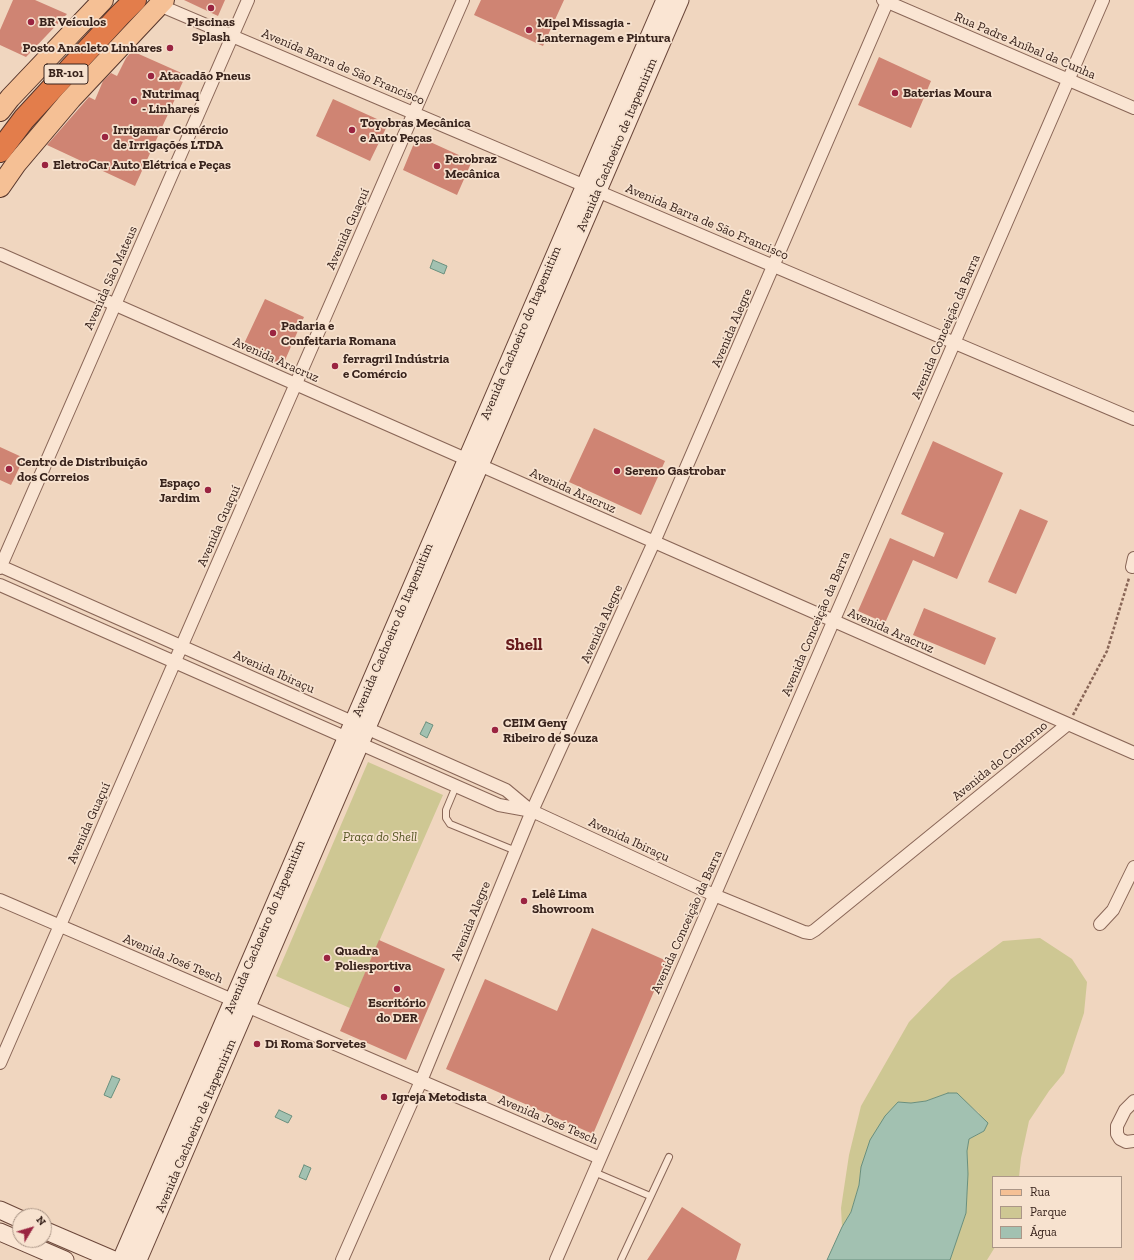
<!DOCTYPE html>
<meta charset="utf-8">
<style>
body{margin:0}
#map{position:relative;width:1134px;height:1260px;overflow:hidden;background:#f0d6bf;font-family:"Zilla Slab",serif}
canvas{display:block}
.legend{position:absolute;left:992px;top:1176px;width:130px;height:72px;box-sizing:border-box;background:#f7e2cf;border:1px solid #ab9687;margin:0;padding:5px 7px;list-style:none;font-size:12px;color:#38231c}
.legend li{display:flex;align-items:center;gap:8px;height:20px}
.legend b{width:20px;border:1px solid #ab9687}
.north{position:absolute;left:12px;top:1208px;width:40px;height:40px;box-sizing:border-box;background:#f7e2cf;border:1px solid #ab9687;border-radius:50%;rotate:52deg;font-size:11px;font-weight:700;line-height:16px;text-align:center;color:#38231c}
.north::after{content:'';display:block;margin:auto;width:14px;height:18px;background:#9a2441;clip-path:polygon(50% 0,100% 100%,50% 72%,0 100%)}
</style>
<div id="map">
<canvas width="1134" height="1260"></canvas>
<ul class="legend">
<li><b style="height:5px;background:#f5c095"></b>Rua</li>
<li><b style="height:11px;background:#cec793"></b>Parque</li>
<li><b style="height:11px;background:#a2c1b1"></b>Água</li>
</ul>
<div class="north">N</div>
</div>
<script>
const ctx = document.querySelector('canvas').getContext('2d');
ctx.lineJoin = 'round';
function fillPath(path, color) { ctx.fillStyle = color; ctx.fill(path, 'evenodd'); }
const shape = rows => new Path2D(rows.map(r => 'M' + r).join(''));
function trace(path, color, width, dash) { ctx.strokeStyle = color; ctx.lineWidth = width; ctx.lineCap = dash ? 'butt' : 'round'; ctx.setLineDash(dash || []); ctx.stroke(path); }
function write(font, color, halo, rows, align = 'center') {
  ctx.font = font + ' "Zilla Slab",serif'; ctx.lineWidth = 3.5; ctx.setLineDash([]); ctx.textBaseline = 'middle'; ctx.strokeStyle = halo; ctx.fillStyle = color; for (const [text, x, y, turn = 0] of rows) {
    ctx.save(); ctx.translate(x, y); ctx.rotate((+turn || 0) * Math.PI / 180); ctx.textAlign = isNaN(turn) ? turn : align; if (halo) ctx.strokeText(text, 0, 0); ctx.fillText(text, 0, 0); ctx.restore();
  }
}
fillPath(shape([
 [368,762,443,795,350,1008,276,976],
 [1040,938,1072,959,1087,982,1084,1013,1064,1073,1049,1091,1029,1121,1021,1158,1019,1177,993,1177,993,1247,995,1247,987,1260,950,1260,966,1213,968,1174,967,1151,969,1139,984,1131,979,1113,969,1105,948,1093,926,1101,911,1103,898,1102,861,1167,859,1185,851,1212,842,1227,841,1208,849,1155,861,1106,909,1022,951,979,1003,941]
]), '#cec793');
const water = shape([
 [433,260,447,266,444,274,430,268,433,260],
 [426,722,433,725,427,738,420,734,426,722],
 [112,1076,120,1079,111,1098,104,1095,112,1076],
 [948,1093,957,1093,988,1123,984,1131,969,1139,967,1151,968,1174,966,1213,950,1260,827,1260,842,1227,851,1212,859,1185,861,1167,870,1140,885,1116,898,1102,911,1103,926,1101,948,1093],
 [279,1110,292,1116,288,1123,275,1117,279,1110],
 [304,1165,311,1168,306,1180,299,1177,304,1165]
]);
fillPath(water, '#a2c1b1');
trace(water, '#698f7d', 1);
fillPath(shape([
 [13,0,35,0,67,14,26,57,0,45,0,30],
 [184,0,225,0,218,16],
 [481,0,564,0,543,46,474,15],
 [132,51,186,75,135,186,47,145,89,97,95,100,103,81,111,73,117,76,126,58],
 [879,57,931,81,911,128,858,105],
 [333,99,388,124,370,161,316,136],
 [417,136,472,161,457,195,403,170],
 [265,299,304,317,282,367,242,348],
 [594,428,665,461,641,515,569,482],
 [933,441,1003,473,957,579,913,560,885,623,858,611,890,538,934,557,944,533,901,514],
 [0,447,24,458,11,485,0,480],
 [1020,509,1048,521,1016,594,988,582],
 [924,608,996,638,985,665,913,635],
 [592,928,667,961,593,1134,446,1069,485,979,557,1011],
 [379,940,445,969,406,1060,340,1031],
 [682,1207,741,1244,736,1260,647,1260]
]), '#cf8473');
const lane = shape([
 [456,786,446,810,446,818,450,824,516,851],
 [594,1172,650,1196],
 [621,1260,669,1157]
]);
const street = shape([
 [883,0,1134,108],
 [159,5,1134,419],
 [0,254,1134,753],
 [0,566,506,790,530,810],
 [1132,567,1134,558],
 [0,568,248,0],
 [0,585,499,805,532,811,714,895,804,932,810,933,815,930,1068,724],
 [0,900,600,1158],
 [1100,924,1113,910,1134,867],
 [0,1063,463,0],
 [1134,1101,1125,1110,1117,1126,1117,1134,1120,1139,1126,1142,1134,1141],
 [342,1260,421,1081,532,811,654,542,888,0],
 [556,1260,1103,0]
]);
const secondary = shape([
 [0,1210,20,1219],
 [44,1230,114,1260],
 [0,1232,65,1260],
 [121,1260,665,0],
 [138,1260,680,0]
]);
const primary = shape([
 [0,111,10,98,103,0],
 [0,187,16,164,71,99,164,0]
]);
const highway = shape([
 [0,151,24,119,119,16,135,0]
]);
trace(lane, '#896657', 8);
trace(street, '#896657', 14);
trace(secondary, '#6b473a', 19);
trace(primary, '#56352b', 22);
trace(highway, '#56352b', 24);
trace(shape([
 [1073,715,1107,651,1129,578]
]), '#896657', 2.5, [3, 2]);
trace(lane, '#fae5d3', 6);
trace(street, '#fae5d3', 12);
trace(secondary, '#fae5d3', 17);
trace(primary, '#f5c095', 20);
trace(highway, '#e37d4b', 22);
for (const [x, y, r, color] of [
 [211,8,4,"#9a2441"],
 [31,22,4,"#9a2441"],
 [529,30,4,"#9a2441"],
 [170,48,4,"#9a2441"],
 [151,76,4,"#9a2441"],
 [895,93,4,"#9a2441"],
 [134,101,4,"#9a2441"],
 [352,130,4,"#9a2441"],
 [105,137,4,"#9a2441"],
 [45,165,4,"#9a2441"],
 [437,166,4,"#9a2441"],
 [273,333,4,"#9a2441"],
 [335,366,4,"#9a2441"],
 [9,469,4,"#9a2441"],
 [617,471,4,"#9a2441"],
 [208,490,4,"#9a2441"],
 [495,730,4,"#9a2441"],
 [524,901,4,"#9a2441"],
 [327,958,4,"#9a2441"],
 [397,989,4,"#9a2441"],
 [257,1044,4,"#9a2441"],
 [384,1097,4,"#9a2441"]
]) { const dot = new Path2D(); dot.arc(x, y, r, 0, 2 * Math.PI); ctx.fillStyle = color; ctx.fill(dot); trace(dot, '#f7e2cf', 1.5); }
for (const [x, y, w] of [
 [66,74,44]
]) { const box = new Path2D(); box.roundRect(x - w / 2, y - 10, w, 20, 3); ctx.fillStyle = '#f7e2cf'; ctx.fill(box); trace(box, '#38231c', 1); }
write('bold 12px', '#38231c', null, [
 ["BR-101",66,74]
]);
write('bold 13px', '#38231c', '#f7e2cf', [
 ["BR Veículos",39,22],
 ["Piscinas",211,22,"center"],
 ["Splash",211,37,"center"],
 ["Mipel Missagia -",537,23],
 ["Lanternagem e Pintura",537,38],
 ["Posto Anacleto Linhares",162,48,"right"],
 ["Atacadão Pneus",159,76],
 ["Baterias Moura",903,93],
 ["Nutrimaq",142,94],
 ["- Linhares",142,109],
 ["Toyobras Mecânica",360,123],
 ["e Auto Peças",360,138],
 ["Irrigamar Comércio",113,130],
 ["de Irrigações LTDA",113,145],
 ["Perobraz",445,159],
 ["Mecânica",445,174],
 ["EletroCar Auto Elétrica e Peças",53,165],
 ["Padaria e",281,326],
 ["Confeitaria Romana",281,341],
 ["ferragril Indústria",343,359],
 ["e Comércio",343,374],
 ["Centro de Distribuição",17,462],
 ["dos Correios",17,477],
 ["Sereno Gastrobar",625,471],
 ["Espaço",200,483,"right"],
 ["Jardim",200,498,"right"],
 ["CEIM Geny",503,723],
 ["Ribeiro de Souza",503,738],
 ["Lelê Lima",532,894],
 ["Showroom",532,909],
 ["Quadra",335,951],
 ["Poliesportiva",335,966],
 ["Escritório",397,1003,"center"],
 ["do DER",397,1018,"center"],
 ["Di Roma Sorvetes",265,1044],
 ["Igreja Metodista",392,1097]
], 'left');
write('13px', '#38231c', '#f7e2cf', [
 ["Rua Padre Aníbal da Cunha",1025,46,23],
 ["Avenida Barra de São Francisco",343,67,23],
 ["Avenida Cachoeiro de Itapemirim",617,145,-67],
 ["Avenida Barra de São Francisco",707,222,23],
 ["Avenida Guaçuí",348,229,-66],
 ["Avenida São Mateus",111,278,-66],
 ["Avenida Conceição da Barra",946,327,-67],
 ["Avenida Alegre",732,328,-67],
 ["Avenida Cachoeiro do Itapemitim",521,333,-67],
 ["Avenida Aracruz",276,360,24],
 ["Avenida Aracruz",573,491,24],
 ["Avenida Guaçuí",219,526,-66],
 ["Avenida Alegre",602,624,-66],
 ["Avenida Conceição da Barra",816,624,-67],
 ["Avenida Cachoeiro do Itapemitim",393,630,-67],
 ["Avenida Aracruz",891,631,24],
 ["Avenida Ibiraçu",274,672,24],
 ["Avenida do Contorno",1000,761,-39],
 ["Avenida Guaçuí",89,823,-66],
 ["Avenida Ibiraçu",629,840,25],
 ["Avenida Alegre",471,921,-68],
 ["Avenida Conceição da Barra",687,922,-66],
 ["Avenida Cachoeiro do Itapemitim",265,927,-67],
 ["Avenida José Tesch",173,959,23],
 ["Avenida José Tesch",548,1120,23],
 ["Avenida Cachoeiro de Itapemirim",196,1126,-67]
]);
write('italic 13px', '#545522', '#f7e2cf', [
 ["Praça do Shell",380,837]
]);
write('bold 17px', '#66191b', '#f7e2cf', [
 ["Shell",524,645]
]);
</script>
